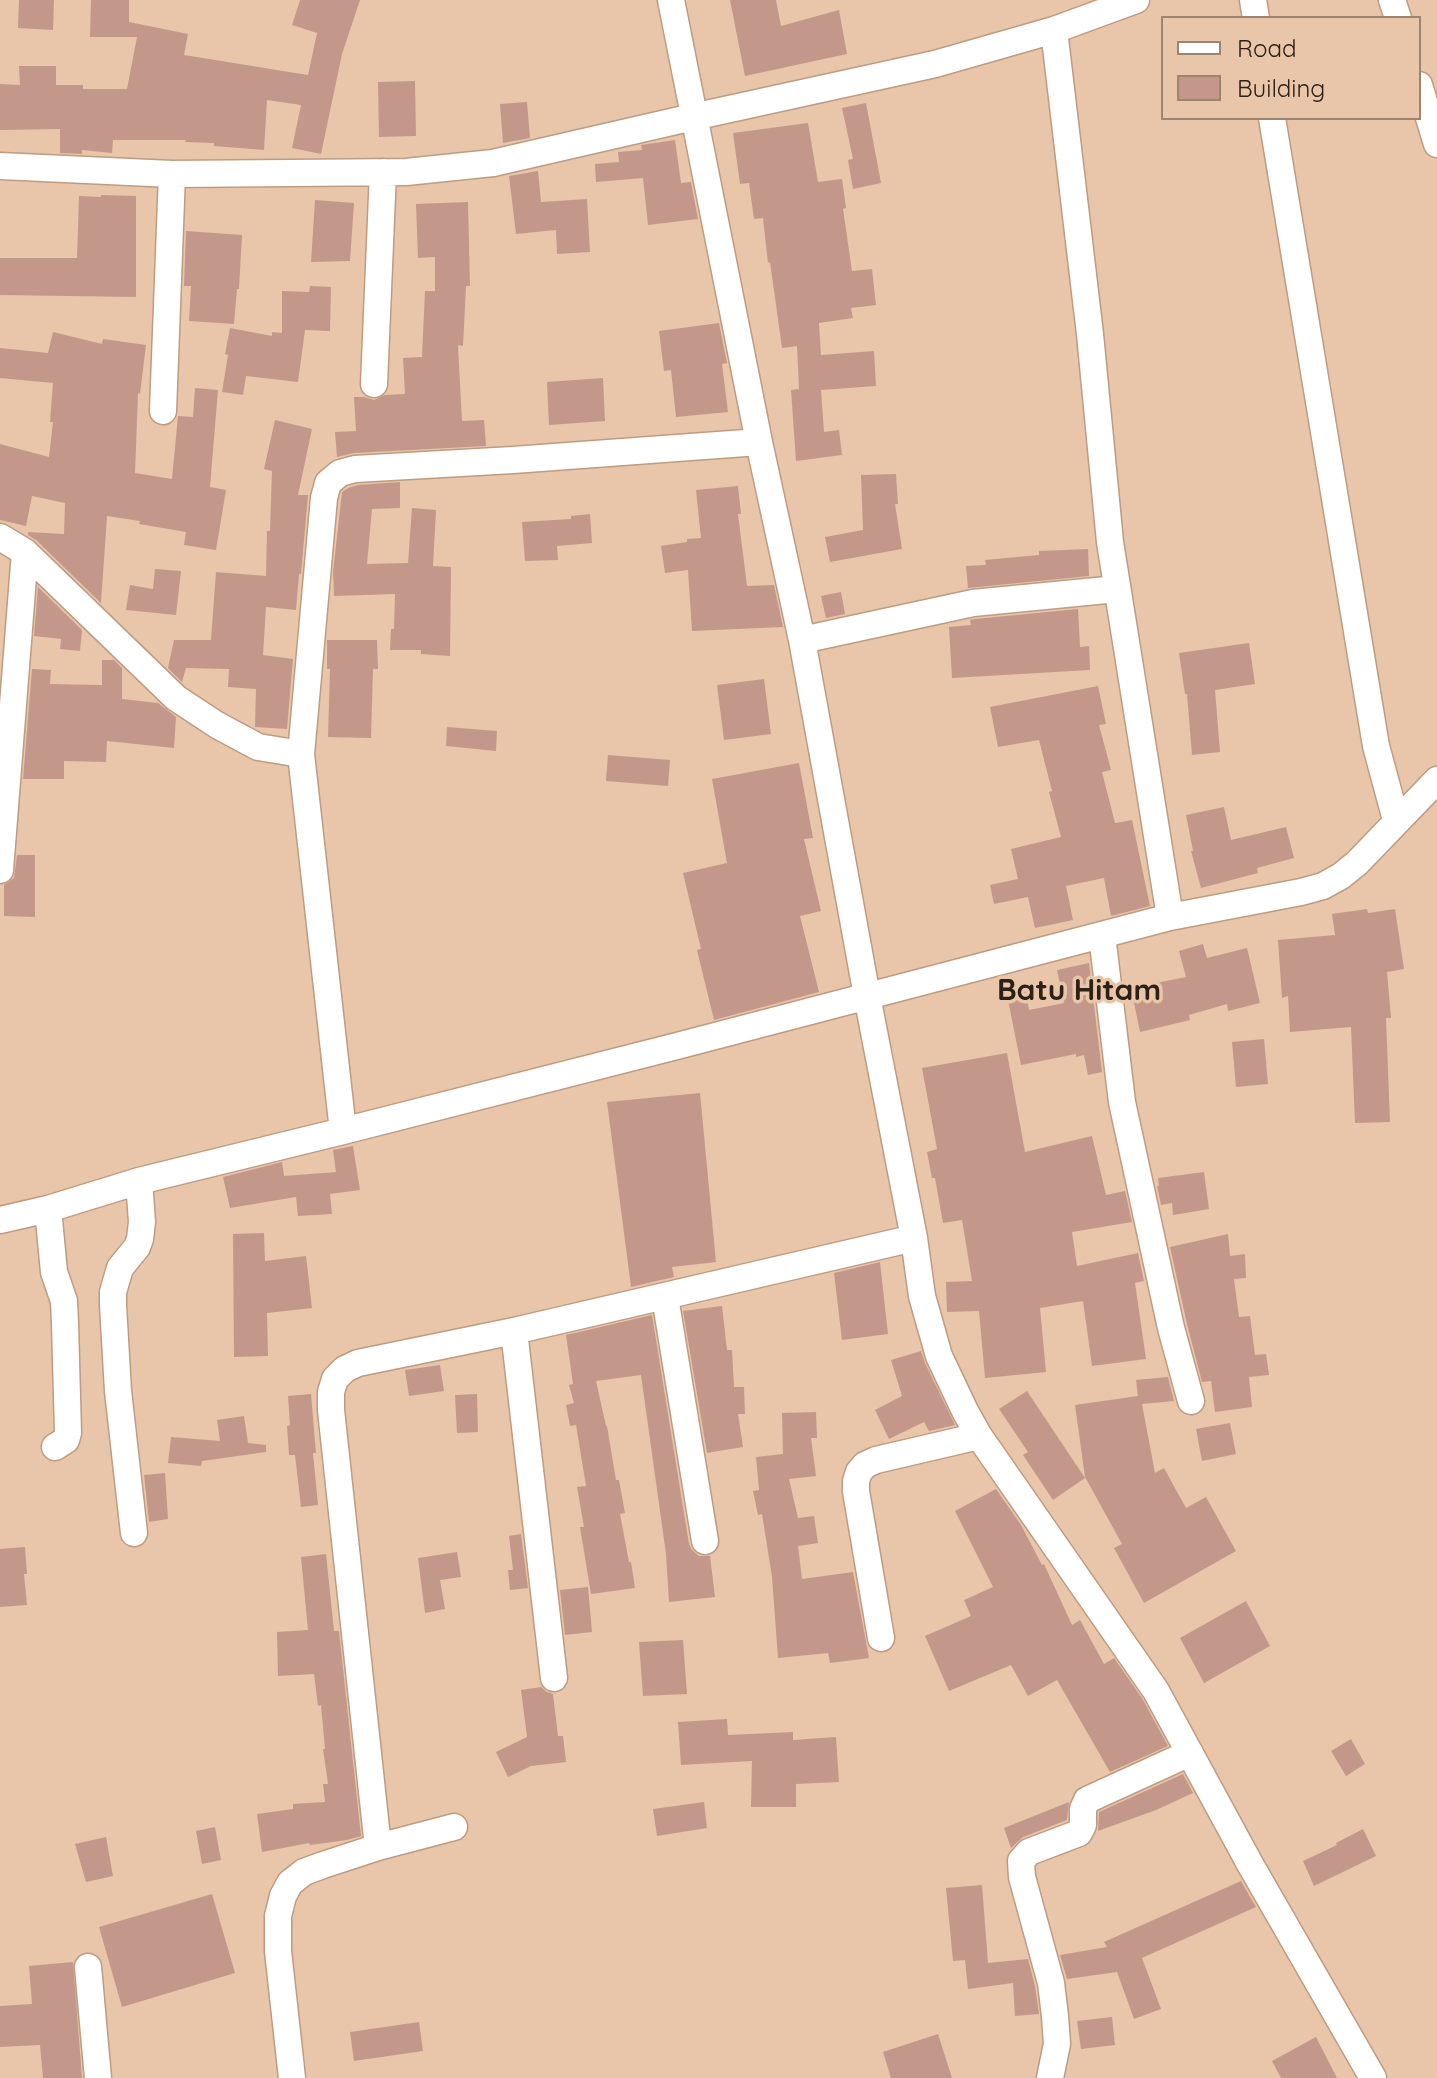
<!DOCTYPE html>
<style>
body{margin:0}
#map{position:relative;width:1437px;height:2078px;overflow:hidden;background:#e9c5a9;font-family:Quicksand,sans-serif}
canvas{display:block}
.legend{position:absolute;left:1161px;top:16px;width:260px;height:104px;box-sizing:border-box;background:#e9c5a9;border:2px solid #9e836e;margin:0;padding:10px 14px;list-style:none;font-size:24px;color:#2d2015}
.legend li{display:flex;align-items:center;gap:16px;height:40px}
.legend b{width:40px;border:2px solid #9e836e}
</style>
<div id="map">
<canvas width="1437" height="2078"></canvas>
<ul class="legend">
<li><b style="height:10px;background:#fff"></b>Road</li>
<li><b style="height:22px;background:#c3988a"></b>Building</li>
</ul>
</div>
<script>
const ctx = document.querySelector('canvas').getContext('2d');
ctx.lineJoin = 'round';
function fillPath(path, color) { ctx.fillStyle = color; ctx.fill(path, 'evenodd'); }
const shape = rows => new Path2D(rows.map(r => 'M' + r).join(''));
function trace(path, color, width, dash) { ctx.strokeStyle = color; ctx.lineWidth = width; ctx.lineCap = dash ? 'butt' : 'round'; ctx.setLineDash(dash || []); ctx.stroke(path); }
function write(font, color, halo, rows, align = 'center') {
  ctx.font = font + ' Quicksand,sans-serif'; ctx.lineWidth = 7; ctx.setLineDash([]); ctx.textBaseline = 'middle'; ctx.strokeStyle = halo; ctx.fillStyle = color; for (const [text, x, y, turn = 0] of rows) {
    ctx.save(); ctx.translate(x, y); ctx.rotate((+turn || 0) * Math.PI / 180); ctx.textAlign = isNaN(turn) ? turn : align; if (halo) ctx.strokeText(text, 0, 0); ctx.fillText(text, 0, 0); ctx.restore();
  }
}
fillPath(shape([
 [19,0,54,0,53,30,18,28],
 [91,0,129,0,129,22,188,34,184,55,308,75,317,33,292,25,300,0,360,0,342,54,321,154,292,148,301,105,267,100,264,150,214,146,214,143,185,142,186,140,113,140,112,153,82,150,82,154,60,153,60,129,0,130,0,84,20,85,19,66,56,66,56,85,83,85,83,89,127,89,137,37,90,37],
 [730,0,776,0,781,26,839,10,847,54,745,76],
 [415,81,416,136,379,137,378,82],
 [527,102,530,138,503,143,500,104],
 [866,103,881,183,853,189,848,160,853,159,842,108],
 [808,123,818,182,842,179,846,208,843,209,852,271,872,269,876,305,851,308,853,318,819,323,821,355,874,351,876,386,821,390,824,432,839,430,842,455,796,461,791,390,799,389,797,346,782,348,770,262,768,263,763,218,754,219,749,183,740,184,733,133],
 [675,140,681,183,691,182,698,219,648,225,643,178,596,182,595,164,619,162,618,152,642,150,641,145],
 [538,171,541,202,587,199,590,252,557,254,556,230,516,234,509,176],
 [101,195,136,196,136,297,0,295,0,258,77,258,79,196,101,197],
 [315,200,354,203,350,261,311,262],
 [468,202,470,286,466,286,463,346,458,345,462,421,484,420,486,446,354,453,337,457,335,432,356,431,354,397,364,397,374,400,385,395,405,394,403,358,422,357,425,291,435,291,435,257,418,258,416,204],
 [186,231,242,235,239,289,237,289,234,324,189,321,191,286,184,286],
 [310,286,331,287,330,331,305,330,298,382,246,376,243,395,222,392,228,355,225,354,230,328,272,336,272,332,282,333,282,291,309,292],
 [719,323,727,363,722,364,728,412,676,417,671,370,664,371,659,331],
 [53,332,102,344,103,339,146,345,140,394,138,393,135,473,172,479,178,416,193,417,195,388,218,390,210,487,226,490,216,550,184,545,186,532,139,524,140,521,107,516,101,603,36,540,28,535,28,532,64,534,65,503,32,496,26,526,0,520,0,444,49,457,53,422,50,422,53,383,0,378,0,348,48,353],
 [603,378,605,421,549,425,547,382],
 [275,420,312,429,298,495,308,495,301,574,299,574,296,610,266,607,263,655,293,659,287,729,255,727,256,689,228,687,229,669,186,668,182,682,168,668,174,640,211,640,216,572,266,576,267,531,270,531,272,471,264,469],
 [896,474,898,504,895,504,902,549,830,562,825,537,863,530,861,475],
 [400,482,400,508,372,509,367,564,408,563,412,508,436,510,433,566,451,567,450,656,421,654,421,650,390,650,391,629,394,629,395,594,334,596,333,572,342,492,348,488,358,485],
 [738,486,741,514,738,514,747,586,774,585,783,627,692,631,688,570,665,573,661,546,687,542,687,539,701,538,696,490],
 [590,514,592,543,557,546,558,560,525,561,522,522,571,519,571,516],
 [1088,549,1089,576,968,588,966,566,986,565,985,560,1039,555,1039,551],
 [155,569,181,571,176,615,126,610,130,585,153,589],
 [38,587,82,630,80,651,60,649,61,639,34,636],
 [841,592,845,614,826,618,821,596],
 [1078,609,1080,647,1089,646,1090,670,952,678,949,627,971,625,970,620,975,619],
 [327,640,377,640,378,669,373,669,371,738,328,737,330,669,327,669],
 [1249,643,1255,684,1215,690,1220,752,1192,755,1187,694,1185,694,1179,653],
 [102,660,114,660,122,668,122,699,158,703,176,717,174,748,107,741,106,762,64,761,64,779,23,779,32,669,51,670,50,684,102,685],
 [764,679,771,734,724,740,717,685],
 [1098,686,1106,724,1099,725,1111,770,1102,772,1115,823,1132,820,1150,906,1111,916,1104,878,1066,886,1073,920,1035,928,1028,897,994,904,990,885,1018,879,1011,849,1061,837,1049,792,1052,791,1039,740,998,747,990,707],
 [447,727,497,731,496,751,446,746],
 [608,755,670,760,668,786,606,781],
 [799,763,813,838,804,839,821,911,800,916,819,992,714,1020,697,950,701,949,683,873,727,863,712,779],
 [1224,807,1231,840,1286,827,1294,858,1257,868,1258,873,1201,888,1191,851,1193,851,1186,815],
 [17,855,35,855,35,917,4,916,4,885,14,878],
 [1367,909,1368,913,1395,909,1404,969,1387,972,1391,1018,1386,1018,1390,1122,1355,1123,1351,1027,1290,1032,1288,996,1282,998,1278,940,1335,935,1332,914],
 [1203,944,1207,958,1247,948,1260,1003,1228,1011,1227,1004,1189,1015,1190,1020,1140,1032,1131,988,1186,977,1179,951],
 [1089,963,1102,1072,1088,1075,1084,1055,1076,1057,1076,1054,1021,1065,1006,990,1025,987,1029,1010,1064,1003,1057,970],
 [1264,1039,1268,1084,1236,1087,1232,1042],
 [1007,1053,1025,1152,1092,1136,1106,1195,1125,1191,1132,1222,1072,1232,1077,1266,1138,1253,1144,1281,1135,1283,1146,1359,1092,1366,1083,1301,1040,1308,1046,1372,985,1378,979,1311,947,1312,946,1282,972,1281,962,1220,943,1223,935,1178,932,1178,927,1152,937,1149,922,1068],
 [700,1093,716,1262,672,1267,674,1277,631,1287,607,1102],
 [353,1146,360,1190,330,1194,332,1214,298,1216,296,1197,230,1208,223,1177,282,1162,284,1176,336,1172,333,1150],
 [1204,1172,1209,1209,1173,1215,1172,1203,1161,1205,1157,1186,1159,1186,1158,1178],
 [264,1233,265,1261,306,1256,312,1308,267,1313,268,1356,234,1357,233,1234],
 [1228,1234,1230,1256,1245,1254,1246,1278,1234,1279,1239,1317,1250,1316,1255,1355,1266,1354,1269,1375,1249,1377,1252,1407,1215,1412,1211,1381,1202,1382,1187,1324,1170,1247],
 [880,1262,888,1334,842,1340,834,1273],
 [722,1306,727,1350,732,1350,734,1387,744,1387,745,1414,738,1414,743,1447,707,1453,683,1311],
 [652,1315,689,1544,692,1550,699,1556,710,1556,715,1597,669,1602,666,1554,641,1375,596,1381,606,1426,607,1426,616,1480,619,1480,625,1513,620,1514,629,1562,631,1562,635,1588,591,1594,580,1527,584,1527,577,1487,586,1486,576,1425,570,1426,566,1405,574,1403,569,1385,573,1384,566,1335],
 [921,1351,925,1363,955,1425,929,1431,924,1422,889,1439,875,1410,902,1396,891,1360],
 [440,1365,444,1391,409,1396,405,1370],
 [1168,1377,1174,1401,1142,1404,1155,1473,1164,1468,1186,1508,1206,1497,1236,1551,1144,1603,1114,1548,1122,1544,1085,1477,1075,1405,1138,1396,1136,1380],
 [1027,1391,1085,1478,1053,1500,1023,1455,1028,1452,999,1409],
 [311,1394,316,1453,313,1453,318,1505,301,1507,295,1455,289,1455,287,1426,290,1425,288,1396],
 [477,1394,478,1432,457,1433,455,1395],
 [816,1412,817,1438,811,1438,816,1476,789,1479,798,1518,814,1516,818,1543,798,1546,802,1579,853,1572,869,1658,830,1663,828,1653,778,1658,772,1577,762,1514,758,1515,753,1491,759,1490,756,1457,783,1454,782,1413],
 [244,1416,248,1443,266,1445,266,1452,202,1461,201,1466,168,1463,171,1437,220,1441,217,1420],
 [1230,1423,1236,1454,1202,1461,1196,1429],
 [165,1473,168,1519,149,1522,144,1475],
 [996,1489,1021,1525,1042,1565,1044,1564,1072,1625,1080,1620,1104,1664,1114,1658,1142,1698,1168,1746,1110,1772,1057,1680,1028,1696,1011,1665,949,1691,925,1636,971,1616,964,1600,993,1587,955,1511],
 [521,1534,528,1588,510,1590,508,1570,513,1570,509,1536],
 [25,1547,27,1574,24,1574,27,1605,0,1607,0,1549],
 [457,1552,461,1577,440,1580,445,1609,425,1613,418,1558],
 [326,1554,334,1631,339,1631,361,1836,347,1840,310,1845,309,1843,262,1852,257,1814,293,1809,293,1804,325,1802,323,1784,328,1784,323,1749,325,1749,321,1705,318,1706,314,1674,278,1676,277,1632,308,1630,301,1557],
 [588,1587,592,1632,565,1635,560,1590],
 [1246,1601,1270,1646,1204,1683,1180,1638],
 [683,1640,687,1694,643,1696,639,1642],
 [541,1687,547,1692,553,1694,558,1736,563,1736,566,1762,531,1766,508,1777,496,1752,527,1737,521,1690],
 [727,1719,728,1735,793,1732,793,1740,836,1737,839,1782,796,1784,796,1807,751,1807,752,1761,681,1765,678,1722],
 [1351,1739,1365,1764,1346,1776,1331,1751],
 [1183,1774,1193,1793,1156,1810,1098,1831,1099,1812],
 [704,1802,707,1828,657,1836,653,1809],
 [1069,1802,1067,1820,1023,1837,1011,1848,1004,1828],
 [215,1827,221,1860,202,1864,196,1831],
 [1363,1829,1376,1856,1314,1886,1303,1861,1337,1845,1336,1843],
 [106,1837,113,1876,86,1882,75,1844],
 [1241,1881,1256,1907,1142,1958,1161,2009,1134,2019,1117,1972,1067,1979,1060,1955,1107,1947,1104,1942],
 [982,1885,988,1963,1028,1959,1035,1986,1039,2014,1015,2016,1013,1983,968,1989,965,1960,953,1961,946,1888],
 [212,1894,235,1973,122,2007,99,1927],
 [73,1962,82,2078,43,2078,40,2045,0,2047,0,2006,32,2004,29,1966],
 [1112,2017,1115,2045,1081,2049,1077,2021],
 [419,2022,423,2051,354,2061,350,2032],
 [938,2034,952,2078,891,2078,883,2052],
 [1316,2037,1337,2078,1281,2078,1272,2061]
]), '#c3988a');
const minor = shape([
 [671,0,759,442,802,640,867,996,914,1238,922,1296,939,1356,965,1411,979,1436,1156,1691,1250,1864,1373,2078],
 [1253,0,1256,18],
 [1392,0,1398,18],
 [1054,30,1090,334,1110,542,1170,917],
 [1419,85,1437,144],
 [1272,118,1376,746,1396,820],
 [0,166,172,174,406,172,493,163,693,117,935,64,1054,30,1136,0],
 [374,384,383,172],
 [163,411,172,174],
 [0,537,25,552,176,698,217,725,258,747,301,754,324,498,328,483,340,473,355,469,513,460,759,442],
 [802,640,973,603,1117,589],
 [301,754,343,1131],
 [0,870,25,552],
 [1102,935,1122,1102,1171,1328,1191,1401],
 [48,1209,54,1272,64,1301,65,1323,68,1433,66,1440,55,1447],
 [0,1220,48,1209,139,1181,343,1131,677,1046,1170,917,1301,892,1323,886,1341,876,1357,863,1437,780],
 [665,1297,705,1541],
 [514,1331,554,1678],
 [134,1533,118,1391,113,1305,113,1292,120,1268,137,1247,140,1239,142,1222,139,1181],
 [881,1638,856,1491,856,1481,859,1472,865,1465,876,1460,979,1436],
 [378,1847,331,1410,331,1392,335,1379,345,1369,358,1363,514,1331,914,1238],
 [88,1967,98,2078],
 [292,2078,278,1951,278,1916,283,1896,290,1883,304,1872,323,1865,378,1847,454,1827],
 [1050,2078,1057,2044,1055,2016,1051,1983,1022,1877,1021,1861,1029,1852,1079,1833,1083,1825,1083,1809,1087,1800,1190,1753]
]);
trace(minor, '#be9c81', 29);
trace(minor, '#fff', 26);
write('bold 30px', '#2d2015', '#e9c5a9', [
 ["Batu Hitam",1079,991]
]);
</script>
